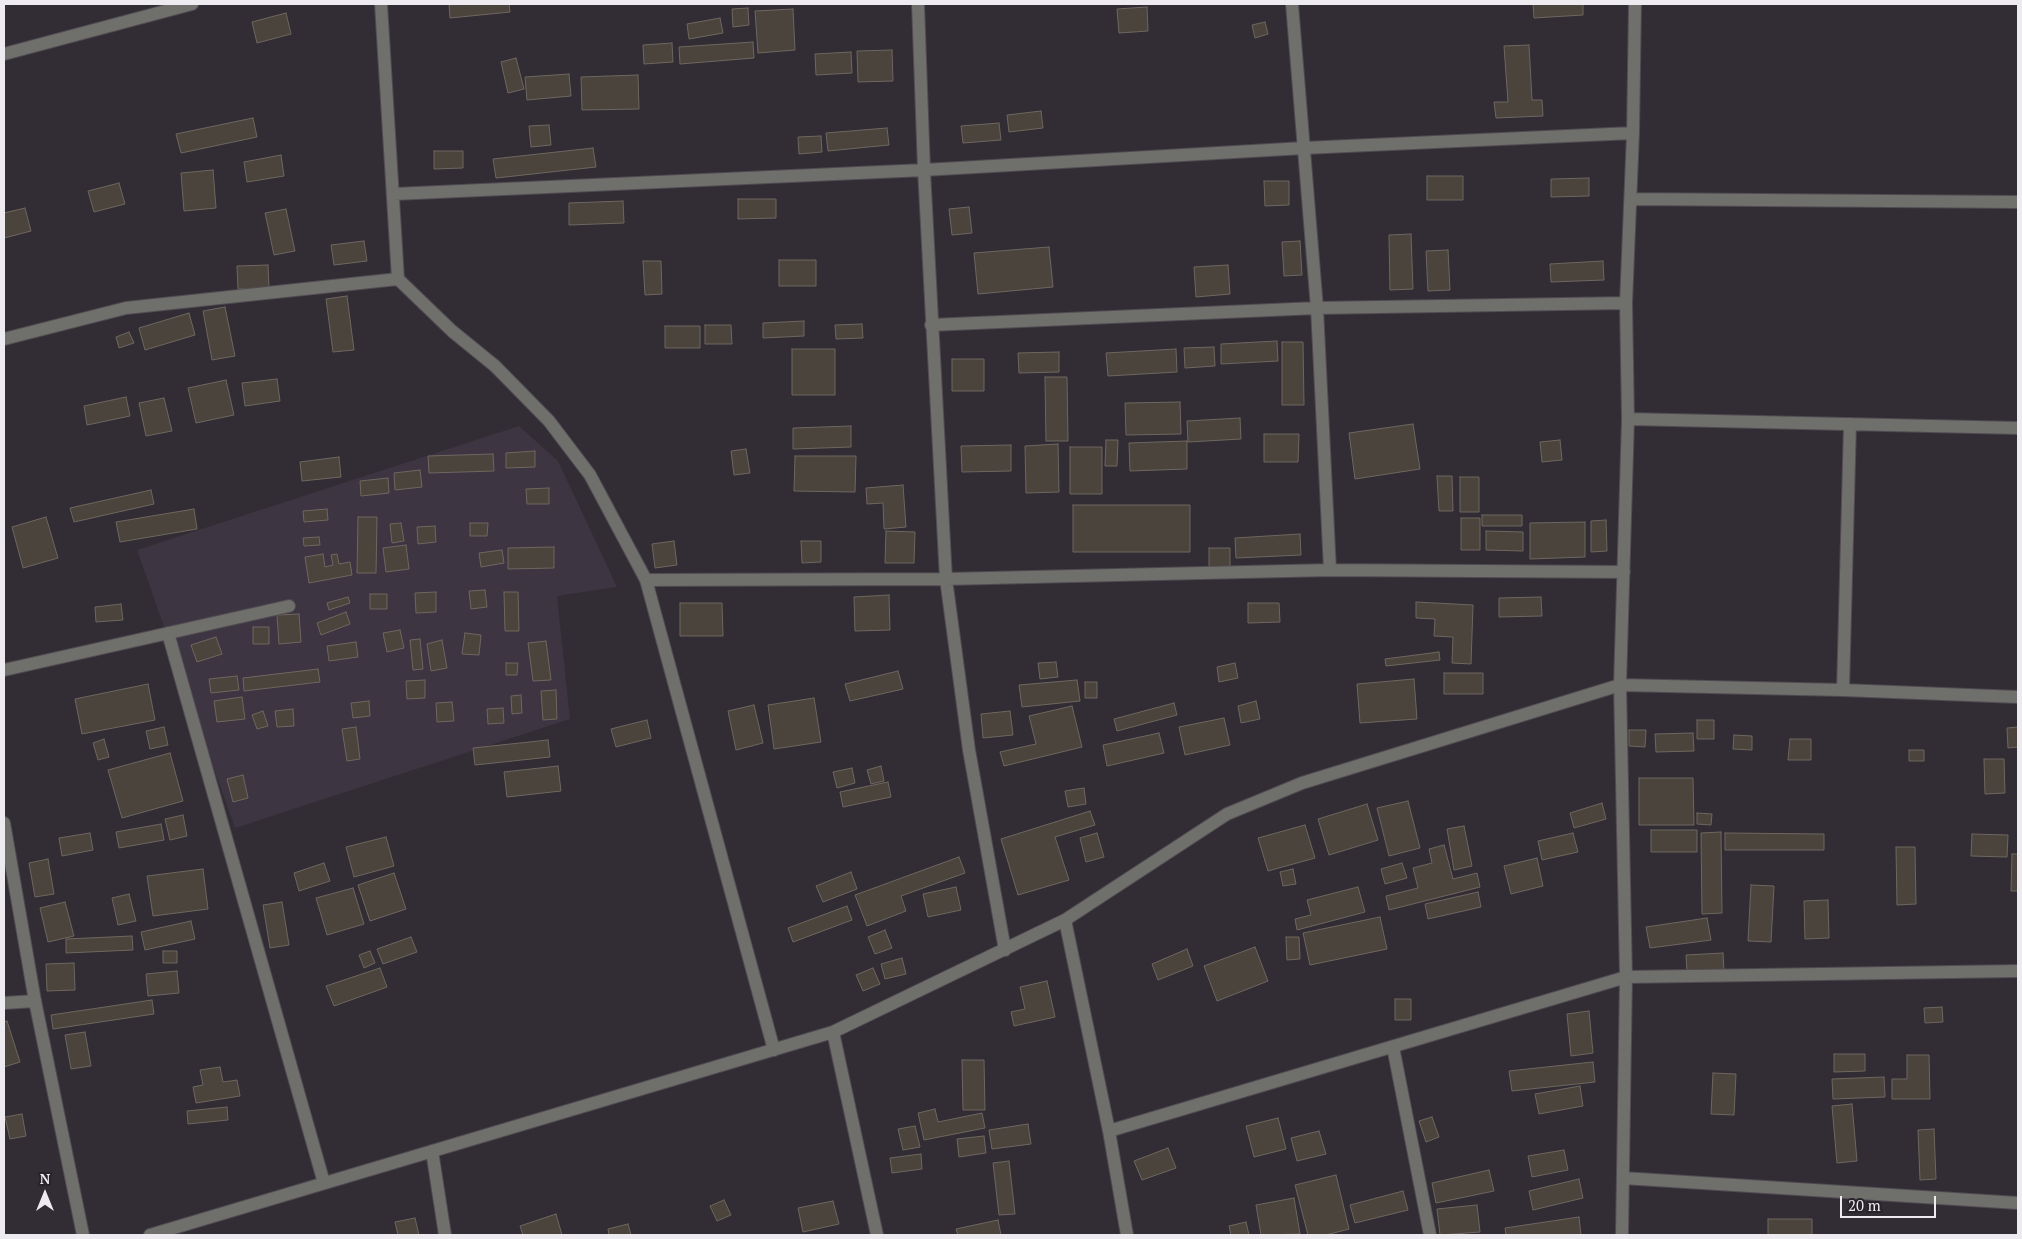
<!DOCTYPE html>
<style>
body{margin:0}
#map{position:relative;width:2022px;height:1239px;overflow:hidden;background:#322d34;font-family:"PT Serif",serif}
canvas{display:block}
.frame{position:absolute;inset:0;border:5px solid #eeebf0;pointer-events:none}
.north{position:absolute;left:20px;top:1169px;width:50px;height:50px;-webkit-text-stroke:4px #28232a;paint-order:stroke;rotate:0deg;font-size:14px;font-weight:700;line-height:20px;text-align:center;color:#eeebf0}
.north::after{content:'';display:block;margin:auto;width:18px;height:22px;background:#eeebf0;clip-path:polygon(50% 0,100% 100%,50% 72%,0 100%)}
.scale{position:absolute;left:1840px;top:1196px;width:96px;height:22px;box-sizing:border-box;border:2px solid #eeebf0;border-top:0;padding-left:6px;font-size:15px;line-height:18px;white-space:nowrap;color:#eeebf0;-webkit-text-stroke:4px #28232a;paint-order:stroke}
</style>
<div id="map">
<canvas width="2022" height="1239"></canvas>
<div class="frame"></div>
<div class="north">N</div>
<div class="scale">20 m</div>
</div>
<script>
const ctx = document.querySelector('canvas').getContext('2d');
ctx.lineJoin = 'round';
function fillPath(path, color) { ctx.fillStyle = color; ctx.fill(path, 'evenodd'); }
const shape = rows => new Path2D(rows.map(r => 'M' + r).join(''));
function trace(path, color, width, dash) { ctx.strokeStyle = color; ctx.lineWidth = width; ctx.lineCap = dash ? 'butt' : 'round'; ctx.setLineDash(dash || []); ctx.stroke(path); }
fillPath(shape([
 [519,426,558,461,617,587,557,596,570,719,235,828,137,550]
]), '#3d3541');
const building = shape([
 [449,4,509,4,510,12,450,18,449,4],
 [1533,4,1583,4,1583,15,1534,18,1533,4],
 [1147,7,1148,31,1119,33,1117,9,1147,7],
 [748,8,749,25,733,27,732,9,748,8],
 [793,9,795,50,758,53,755,11,793,9],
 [286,13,291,34,257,43,252,22,286,13],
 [720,18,723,33,689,39,687,24,720,18],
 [1265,22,1268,34,1255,38,1252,25,1265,22],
 [753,42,754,58,680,64,679,47,753,42],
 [672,43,673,62,644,64,643,45,672,43],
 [1529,45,1532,100,1542,100,1543,116,1496,118,1494,102,1508,102,1504,46,1529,45],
 [892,50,893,81,858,82,857,51,892,50],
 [851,52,852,73,816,75,815,54,851,52],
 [516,58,524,89,508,93,501,62,516,58],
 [569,74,571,96,527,100,525,77,569,74],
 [638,75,639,109,582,110,581,77,638,75],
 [1041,111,1043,128,1009,132,1007,115,1041,111],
 [253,118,257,137,181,153,176,134,253,118],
 [999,123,1001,140,963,143,961,126,999,123],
 [549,125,551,145,531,147,529,126,549,125],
 [887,128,889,145,828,151,826,133,887,128],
 [821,136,822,152,799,154,798,137,821,136],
 [593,148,596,167,496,178,493,159,593,148],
 [434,151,463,151,463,168,434,169,434,151],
 [281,155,284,176,247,182,244,162,281,155],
 [213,170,216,208,184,211,181,173,213,170],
 [1427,176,1463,176,1463,200,1427,200,1427,176],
 [1589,178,1589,196,1551,197,1551,179,1589,178],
 [1264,181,1289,181,1289,205,1265,206,1264,181],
 [119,183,125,204,94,212,88,191,119,183],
 [738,199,776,199,776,218,738,219,738,199],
 [623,201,624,223,569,225,569,203,623,201],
 [969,207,972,233,952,235,949,209,969,207],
 [25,208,31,231,4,238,4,213,25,208],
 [286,209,295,251,274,255,265,213,286,209],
 [1411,234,1413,289,1390,290,1389,235,1411,234],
 [364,241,367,261,334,265,331,245,364,241],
 [1300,241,1302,275,1284,276,1282,242,1300,241],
 [1049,247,1053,287,978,294,974,253,1049,247],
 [1448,250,1450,290,1428,291,1426,251,1448,250],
 [779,260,816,260,816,286,779,286,779,260],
 [643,261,661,261,662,294,645,295,643,261],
 [1603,261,1604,280,1551,282,1550,264,1603,261],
 [268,265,269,288,238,289,237,266,268,265],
 [1228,265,1230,294,1196,297,1194,267,1228,265],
 [347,296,354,350,333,352,326,299,347,296],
 [225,307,235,356,212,360,203,311,225,307],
 [189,313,195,335,145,350,139,328,189,313],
 [804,321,804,336,763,338,763,323,804,321],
 [862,324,863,338,836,339,835,325,862,324],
 [705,325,731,325,732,344,705,344,705,325],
 [665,326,700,326,700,348,665,348,665,326],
 [129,332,134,343,119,348,116,337,129,332],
 [1277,341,1278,361,1221,364,1221,344,1277,341],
 [1282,342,1303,342,1304,405,1282,405,1282,342],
 [1214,347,1215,366,1185,368,1184,348,1214,347],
 [792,349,835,349,835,395,792,395,792,349],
 [1176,349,1177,372,1108,376,1106,353,1176,349],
 [1059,352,1059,372,1019,373,1018,353,1059,352],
 [952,359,984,359,984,391,952,391,952,359],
 [1045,377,1067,377,1068,441,1046,441,1045,377],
 [277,379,280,401,245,406,242,383,277,379],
 [226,380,234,415,196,423,188,388,226,380],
 [126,397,130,416,87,425,84,406,126,397],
 [164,398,172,431,146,436,139,403,164,398],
 [1180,402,1181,434,1126,435,1125,403,1180,402],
 [1240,418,1241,439,1188,442,1187,421,1240,418],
 [1413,424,1420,469,1355,479,1349,433,1413,424],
 [851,426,851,447,793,449,793,428,851,426],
 [1264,434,1299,434,1298,462,1264,462,1264,434],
 [1106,440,1118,440,1117,466,1105,466,1106,440],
 [1560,440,1562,460,1542,462,1540,442,1560,440],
 [1187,441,1187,469,1130,471,1129,443,1187,441],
 [1058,444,1059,492,1026,493,1025,446,1058,444],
 [1011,445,1011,471,962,472,961,446,1011,445],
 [1070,447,1102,447,1102,494,1070,494,1070,447],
 [746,449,750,473,734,475,731,451,746,449],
 [535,451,535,467,506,468,506,453,535,451],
 [493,454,494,471,429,473,428,456,493,454],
 [795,456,856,456,855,492,794,491,795,456],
 [339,457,341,477,302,481,300,462,339,457],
 [420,470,422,487,395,490,394,473,420,470],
 [1437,476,1452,476,1453,511,1439,511,1437,476],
 [1460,477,1479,477,1479,512,1460,512,1460,477],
 [388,478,389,493,361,496,360,481,388,478],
 [903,485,906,527,884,529,883,503,867,504,866,488,903,485],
 [549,488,549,504,527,504,526,489,549,488],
 [151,490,154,504,74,522,70,508,151,490],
 [1073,505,1190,505,1190,552,1073,552,1073,505],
 [194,509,197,529,120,542,116,522,194,509],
 [327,509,328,520,304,522,303,511,327,509],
 [1482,515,1522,515,1522,526,1482,526,1482,515],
 [46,517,58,558,23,568,12,527,46,517],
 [358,517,377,517,376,573,357,573,358,517],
 [1461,518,1480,518,1480,550,1461,550,1461,518],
 [1606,520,1607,551,1591,552,1591,521,1606,520],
 [1585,522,1585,557,1530,559,1530,523,1585,522],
 [401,523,404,541,392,543,390,524,401,523],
 [470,523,488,523,487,536,470,536,470,523],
 [435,526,436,542,418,544,417,527,435,526],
 [886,531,915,532,914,563,885,563,886,531],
 [1486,531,1523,532,1523,551,1486,550,1486,531],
 [1300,534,1301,555,1236,558,1235,538,1300,534],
 [319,537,320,545,304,546,303,538,319,537],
 [674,541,677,565,655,568,652,544,674,541],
 [801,541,821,541,821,562,802,563,801,541],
 [406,545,409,569,386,572,383,548,406,545],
 [554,547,554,568,508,569,508,548,554,547],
 [1209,548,1230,548,1230,567,1209,567,1209,548],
 [502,550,504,563,481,567,479,553,502,550],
 [323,554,325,567,333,565,331,555,337,554,339,564,350,562,352,575,309,583,305,557,323,554],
 [485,590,487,607,471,609,469,591,485,590],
 [436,592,436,612,416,613,415,593,436,592],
 [504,592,518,592,519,631,505,631,504,592],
 [370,594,387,594,387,609,370,609,370,594],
 [889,595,890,630,855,631,854,597,889,595],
 [348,597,350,603,329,610,327,603,348,597],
 [1541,597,1542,616,1499,617,1499,598,1541,597],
 [1416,602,1473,605,1471,664,1452,663,1453,637,1434,636,1435,619,1416,618,1416,602],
 [680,603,722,603,723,636,680,636,680,603],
 [1248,603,1279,603,1280,622,1248,623,1248,603],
 [121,604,123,620,96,622,95,607,121,604],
 [346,612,350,624,321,635,317,623,346,612],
 [299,614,301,642,279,644,277,615,299,614],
 [253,627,269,627,269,644,253,644,253,627],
 [400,630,404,648,387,652,383,633,400,630],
 [465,633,481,635,479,655,462,654,465,633],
 [216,637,222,654,197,662,191,645,216,637],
 [420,639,423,669,413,670,410,640,420,639],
 [442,640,447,668,431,671,427,644,442,640],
 [546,641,551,680,533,681,528,643,546,641],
 [356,642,358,657,329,661,327,646,356,642],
 [1439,652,1440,660,1386,666,1385,659,1439,652],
 [1056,662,1058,677,1040,679,1038,663,1056,662],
 [506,663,518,663,517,675,506,675,506,663],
 [1235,663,1238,678,1219,682,1217,667,1235,663],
 [318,669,320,682,244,691,243,678,318,669],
 [898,671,903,689,850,701,845,684,898,671],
 [1444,673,1483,673,1483,694,1444,694,1444,673],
 [237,676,239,690,211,693,209,679,237,676],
 [1414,679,1417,719,1360,723,1357,684,1414,679],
 [425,680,425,698,407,699,406,681,425,680],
 [1077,680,1080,701,1022,707,1019,685,1077,680],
 [1085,682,1097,682,1097,698,1085,698,1085,682],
 [148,684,155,720,82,734,75,699,148,684],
 [556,690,557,719,543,720,541,691,556,690],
 [521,695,522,713,512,714,511,696,521,695],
 [242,697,245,719,217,722,214,701,242,697],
 [814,698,821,742,774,749,768,705,814,698],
 [369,701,370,716,353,718,351,703,369,701],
 [1256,701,1260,719,1241,723,1238,706,1256,701],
 [452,702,454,721,437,722,436,703,452,702],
 [1174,703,1177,715,1117,731,1114,719,1174,703],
 [754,705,763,743,736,750,728,711,754,705],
 [1072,706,1082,747,1004,766,1000,752,1036,744,1029,716,1072,706],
 [503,708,504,723,488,724,487,709,503,708],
 [293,709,294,726,277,727,275,711,293,709],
 [263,711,268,726,257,729,252,715,263,711],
 [1010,711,1013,735,983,738,981,714,1010,711],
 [1224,718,1230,745,1185,755,1179,727,1224,718],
 [647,720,651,738,616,747,611,729,647,720],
 [1697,720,1714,720,1714,739,1697,739,1697,720],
 [164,727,168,745,150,749,146,731,164,727],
 [356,727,360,759,347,761,342,729,356,727],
 [2018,727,2018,747,2008,748,2007,728,2018,727],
 [1629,730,1646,730,1645,747,1629,746,1629,730],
 [1159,733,1164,753,1107,766,1103,745,1159,733],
 [1693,733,1694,751,1656,752,1655,734,1693,733],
 [1734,735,1752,736,1752,750,1733,749,1734,735],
 [104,739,109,757,98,760,93,743,104,739],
 [1790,739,1811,739,1811,760,1788,760,1790,739],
 [548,740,550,757,475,765,473,748,548,740],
 [1909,750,1924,750,1924,761,1909,761,1909,750],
 [170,753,183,801,122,818,108,770,170,753],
 [1984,759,2004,759,2005,793,1985,794,1984,759],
 [558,766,561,791,507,797,504,772,558,766],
 [881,766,884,781,871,784,867,770,881,766],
 [852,768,855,783,837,788,833,772,852,768],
 [243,775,248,798,233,802,227,779,243,775],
 [1639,778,1693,778,1694,825,1639,825,1639,778],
 [888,782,891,797,843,807,840,792,888,782],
 [1084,788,1086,804,1068,807,1065,791,1084,788],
 [1408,801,1420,848,1389,856,1377,808,1408,801],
 [1602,803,1606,819,1574,828,1570,813,1602,803],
 [1367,804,1378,840,1329,855,1318,819,1367,804],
 [1090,811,1095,825,1055,837,1069,880,1018,895,1001,839,1090,811],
 [1697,813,1712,814,1711,825,1697,824,1697,813],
 [183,815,187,836,170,840,165,819,183,815],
 [161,824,164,840,119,848,116,832,161,824],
 [1305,825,1315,858,1268,871,1258,838,1305,825],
 [1464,826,1472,866,1454,870,1447,829,1464,826],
 [1651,830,1697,830,1697,852,1651,852,1651,830],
 [1721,832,1722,913,1702,914,1701,833,1721,832],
 [90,833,93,850,62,856,59,838,90,833],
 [1097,833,1104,857,1086,862,1080,838,1097,833],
 [1573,833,1578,852,1542,860,1538,841,1573,833],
 [1725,833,1824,834,1824,850,1725,850,1725,833],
 [1972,834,2008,835,2007,857,1971,856,1972,834],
 [386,837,394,866,354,877,346,847,386,837],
 [1444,845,1453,879,1477,873,1480,887,1389,910,1386,896,1418,888,1413,868,1432,863,1429,849,1444,845],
 [1896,847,1915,847,1916,904,1897,905,1896,847],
 [2012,854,2018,854,2018,891,2011,891,2012,854],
 [959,857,965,873,901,896,906,911,867,926,855,895,959,857],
 [1537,858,1543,886,1511,894,1504,866,1537,858],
 [48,859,54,894,35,897,29,863,48,859],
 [324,863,330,881,299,891,294,873,324,863],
 [1402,863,1407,878,1385,884,1381,869,1402,863],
 [203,869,208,909,153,916,147,876,203,869],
 [1293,869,1296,884,1283,886,1280,872,1293,869],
 [851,872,857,889,823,902,816,886,851,872],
 [394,873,406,909,370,921,358,885,394,873],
 [1751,885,1774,886,1771,942,1748,941,1751,885],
 [956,887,961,910,928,917,923,894,956,887],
 [1358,887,1365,912,1297,930,1295,919,1311,915,1307,900,1358,887],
 [353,888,364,924,327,935,316,898,353,888],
 [1478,892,1481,907,1428,919,1425,904,1478,892],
 [129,894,136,921,118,925,112,898,129,894],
 [1828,900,1829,938,1805,939,1804,901,1828,900],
 [65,902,74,936,48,942,40,908,65,902],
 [282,902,289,945,270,948,263,905,282,902],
 [847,906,852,920,793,942,788,928,847,906],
 [1380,917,1387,949,1310,965,1303,933,1380,917],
 [1707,918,1711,940,1650,948,1646,927,1707,918],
 [191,921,195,939,145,950,141,932,191,921],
 [885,930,892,948,875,954,868,937,885,930],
 [132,936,133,950,66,953,66,939,132,936],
 [411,937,417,952,383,964,377,949,411,937],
 [1286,937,1299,937,1300,959,1287,960,1286,937],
 [1255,947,1268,981,1217,1001,1204,966,1255,947],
 [1187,949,1193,966,1158,980,1152,964,1187,949],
 [163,951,177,951,177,963,163,963,163,951],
 [370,951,375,963,364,968,359,955,370,951],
 [1723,953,1724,971,1687,973,1686,955,1723,953],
 [902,958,906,974,885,979,881,964,902,958],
 [74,963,75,990,47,991,46,964,74,963],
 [380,968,387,987,334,1006,326,986,380,968],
 [873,968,880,984,863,991,856,975,873,968],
 [177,971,179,993,148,996,146,974,177,971],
 [1047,981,1055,1017,1014,1026,1011,1012,1025,1009,1020,987,1047,981],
 [1395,999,1411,999,1411,1020,1395,1020,1395,999],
 [152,1000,154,1014,53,1029,51,1015,152,1000],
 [1942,1007,1943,1022,1925,1023,1924,1008,1942,1007],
 [1589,1011,1593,1053,1571,1056,1567,1014,1589,1011],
 [7,1021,20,1062,4,1067,4,1022,7,1021],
 [85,1032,91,1066,71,1069,65,1035,85,1032],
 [1834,1054,1865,1054,1865,1071,1834,1072,1834,1054],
 [1907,1055,1929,1055,1930,1099,1892,1099,1892,1079,1907,1079,1907,1055],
 [962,1060,984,1060,985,1110,963,1110,962,1060],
 [1593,1062,1595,1082,1512,1091,1509,1071,1593,1062],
 [220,1067,223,1082,237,1080,240,1096,196,1103,193,1087,203,1085,200,1070,220,1067],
 [1713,1073,1736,1074,1734,1115,1711,1114,1713,1073],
 [1884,1077,1885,1097,1833,1099,1832,1079,1884,1077],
 [1580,1086,1583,1106,1539,1114,1535,1094,1580,1086],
 [1852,1104,1857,1161,1837,1163,1832,1106,1852,1104],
 [227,1107,228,1120,188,1124,187,1111,227,1107],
 [935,1109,938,1122,982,1113,985,1128,924,1140,918,1113,935,1109],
 [22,1114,26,1136,10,1139,5,1117,22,1114],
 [1432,1117,1439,1137,1426,1142,1419,1121,1432,1117],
 [1278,1118,1286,1149,1254,1157,1246,1126,1278,1118],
 [1028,1124,1031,1144,992,1149,989,1130,1028,1124],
 [915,1126,920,1147,903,1150,898,1129,915,1126],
 [1934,1129,1936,1179,1920,1180,1918,1130,1934,1129],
 [1319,1131,1326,1154,1297,1161,1291,1138,1319,1131],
 [984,1136,986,1153,959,1157,957,1139,984,1136],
 [1168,1148,1176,1168,1142,1180,1134,1161,1168,1148],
 [1564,1150,1568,1170,1532,1177,1528,1156,1564,1150],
 [921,1154,922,1169,892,1173,890,1158,921,1154],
 [1009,1161,1015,1214,999,1215,993,1163,1009,1161],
 [1489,1170,1494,1191,1436,1203,1432,1183,1489,1170],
 [1336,1175,1349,1229,1326,1235,1308,1235,1295,1185,1336,1175],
 [1579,1179,1583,1198,1533,1210,1529,1191,1579,1179],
 [1403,1191,1408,1210,1355,1223,1350,1205,1403,1191],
 [1294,1198,1300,1234,1261,1235,1256,1205,1294,1198],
 [724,1200,731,1215,717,1221,710,1206,724,1200],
 [833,1201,839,1224,803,1232,798,1208,833,1201],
 [1477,1205,1480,1232,1440,1235,1437,1209,1477,1205],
 [556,1214,562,1235,523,1235,520,1226,556,1214],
 [1579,1217,1581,1235,1506,1235,1505,1228,1579,1217],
 [415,1218,419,1235,398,1235,395,1222,415,1218],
 [1768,1219,1812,1219,1812,1235,1768,1235,1768,1219],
 [998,1220,1001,1235,958,1235,956,1229,998,1220],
 [1246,1222,1249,1235,1231,1235,1229,1226,1246,1222],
 [628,1224,631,1235,609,1235,608,1229,628,1224]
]);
fillPath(building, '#4a443d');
trace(building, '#6e6760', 1);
const minor = shape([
 [381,4,398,279,452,331,495,366,549,421,590,475,646,580,774,1050],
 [918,4,924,170,946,579,969,750,1005,950],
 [1292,4,1317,308,1330,570],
 [4,54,192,4],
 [394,194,924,170,1304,148,1633,133],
 [1631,199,2018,202],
 [931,325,1317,308,1626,303],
 [4,339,126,308,398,279],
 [1628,419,2018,428],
 [646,580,946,579,1330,570,1624,572],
 [168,633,324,1183],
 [4,670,289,606],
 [1843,690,1850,424],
 [4,823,35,1001,83,1235],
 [1065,920,1109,1131,1127,1235],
 [4,1003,35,1001],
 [833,1032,877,1235],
 [1393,1047,1430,1235],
 [1109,1131,1626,977,2018,971],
 [432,1151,445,1235],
 [1623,1178,2018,1203],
 [150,1235,833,1032,1065,920,1227,814,1302,783,1620,685,1843,690,2018,697],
 [1622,1235,1626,977,1620,685,1628,419,1626,303,1633,133,1635,4]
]);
trace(minor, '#504b52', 14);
trace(minor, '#6f6f6b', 12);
</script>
